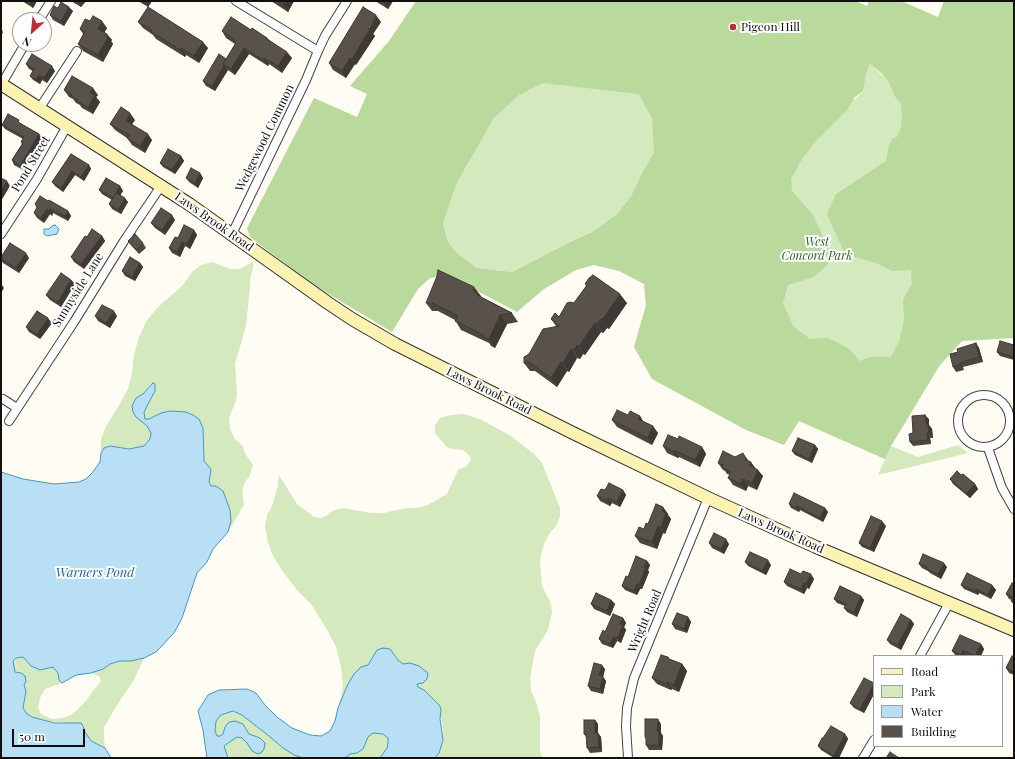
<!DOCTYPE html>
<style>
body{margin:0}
#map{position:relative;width:1015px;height:759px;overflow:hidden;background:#fffcf3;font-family:"Playfair Display",serif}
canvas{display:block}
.frame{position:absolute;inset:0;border:2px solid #101010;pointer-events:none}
.legend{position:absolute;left:873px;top:655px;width:130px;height:92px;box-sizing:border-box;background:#fff;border:1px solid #9f9f9f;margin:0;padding:5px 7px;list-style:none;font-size:12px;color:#101010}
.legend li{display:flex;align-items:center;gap:8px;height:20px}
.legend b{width:20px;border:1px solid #9f9f9f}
.north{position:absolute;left:12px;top:12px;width:40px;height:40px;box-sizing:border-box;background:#fff;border:1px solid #9f9f9f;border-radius:50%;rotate:207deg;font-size:11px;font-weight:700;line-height:16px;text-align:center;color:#101010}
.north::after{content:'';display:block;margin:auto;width:14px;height:18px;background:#bc2c36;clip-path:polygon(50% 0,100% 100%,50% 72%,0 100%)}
.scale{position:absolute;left:12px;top:729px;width:73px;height:18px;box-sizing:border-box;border:2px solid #101010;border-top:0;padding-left:5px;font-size:12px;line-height:14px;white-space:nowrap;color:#101010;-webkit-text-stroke:3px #fff;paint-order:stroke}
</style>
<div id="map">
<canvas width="1015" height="759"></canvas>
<div class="frame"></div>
<ul class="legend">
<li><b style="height:5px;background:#fcf2b1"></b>Road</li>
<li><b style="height:11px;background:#d4e9bd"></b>Park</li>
<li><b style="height:11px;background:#b9dff4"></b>Water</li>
<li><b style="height:11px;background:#58514c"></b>Building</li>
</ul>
<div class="north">N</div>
<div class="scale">50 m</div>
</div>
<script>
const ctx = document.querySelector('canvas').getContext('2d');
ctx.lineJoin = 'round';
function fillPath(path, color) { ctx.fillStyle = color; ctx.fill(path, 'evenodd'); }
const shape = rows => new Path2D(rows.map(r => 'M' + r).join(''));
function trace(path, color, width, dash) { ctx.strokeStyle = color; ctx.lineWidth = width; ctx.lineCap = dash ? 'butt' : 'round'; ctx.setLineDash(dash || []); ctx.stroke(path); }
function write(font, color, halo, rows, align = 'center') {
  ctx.font = font + ' "Playfair Display",serif'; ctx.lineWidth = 4; ctx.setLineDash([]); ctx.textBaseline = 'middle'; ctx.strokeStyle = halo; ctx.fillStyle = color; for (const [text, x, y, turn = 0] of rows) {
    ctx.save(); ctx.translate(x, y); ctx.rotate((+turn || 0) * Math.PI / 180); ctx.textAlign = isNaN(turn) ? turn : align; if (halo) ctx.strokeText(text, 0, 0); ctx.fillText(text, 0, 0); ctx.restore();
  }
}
fillPath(shape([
 [433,1,855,1,854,100,863,91,866,75,870,64,888,81,895,97,901,104,1014,107,891,446,918,457,958,445,968,453,878,475,885,459,634,347,708,99,649,114,652,119,655,153,642,173,631,196,617,214,594,231,566,244,512,272,477,268,458,254,448,242,443,223,457,183,469,162],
 [212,262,230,269,240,269,252,262,254,264,250,279,250,287,246,326,235,364,237,392,236,401,229,418,230,429,235,439,242,445,246,455,253,465,250,475,244,484,242,492,244,505,228,532,231,521,223,491,211,486,209,482,210,476,207,466,204,461,203,428,199,419,193,415,161,413,149,419,144,419,144,412,150,400,153,383,143,394,136,398,136,417,147,426,151,433,150,439,144,446,129,449,110,446,104,448,101,453,101,440,105,428,121,402,128,389,132,374,134,354,139,337,147,320,158,307,182,286,192,272,201,265],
 [464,414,482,420,511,436,534,454,542,463,560,508,560,517,556,526,550,533,543,546,540,560,542,586,551,604,552,612,548,630,535,651,530,678,531,691,536,702,540,717,540,752,543,758,435,758,439,753,443,732,440,706,424,690,418,687,410,663,403,664,398,660,394,654,377,650,368,665,361,667,354,674,348,684,338,708,343,687,341,667,336,647,325,626,311,604,297,590,282,570,272,554,268,542,265,527,267,515,272,506,278,486,279,475,297,504,314,517,321,518,326,516,334,510,343,508,371,513,383,513,407,508,418,508,428,505,447,494,458,470,467,466,471,459,468,454,463,450,453,449,447,447,435,433,435,426,440,418,451,415],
 [23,657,28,663,47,668,53,667,58,673,59,680,62,683,45,689,40,698,38,708,41,714,52,719,62,718,73,714,84,703,101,681,99,676,91,673,103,669,110,664,120,661,131,661,144,658,134,680,117,705,104,727,104,738,105,748,91,741,85,732,83,726,75,723,66,723,43,720,32,717,27,714,23,708,26,691,21,673,15,672,13,668,13,661,16,658],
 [233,711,242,715,269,736,283,748,294,755,303,758,228,758,224,746,237,737,242,738,247,743,249,747,260,738,249,734,243,724,225,727,223,734,220,737,217,736,215,731,216,721,221,715],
 [373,733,383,734,388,738,389,743,387,749,380,758,345,758,350,754,357,753,363,749,368,737]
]), '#d4e9bd');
fillPath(shape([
 [416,1,855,1,867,6,869,1,901,1,938,17,944,1,1014,1,1014,338,962,341,940,365,891,446,885,459,799,421,784,445,746,430,652,379,634,347,646,305,644,284,619,271,594,265,576,270,544,289,517,312,447,275,430,278,418,289,392,332,312,284,250,237,247,228,314,98,357,117,367,94,350,86,389,41],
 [870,64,881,73,888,81,895,97,901,104,902,115,901,128,897,137,893,138,889,145,886,161,836,194,827,214,845,254,876,263,892,271,911,270,912,284,903,300,904,319,900,339,891,357,871,357,860,361,848,348,828,338,810,339,793,326,783,303,788,285,814,277,828,264,832,257,813,215,792,191,791,179,802,159,816,141,847,110,855,97,863,91,866,75],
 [543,83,639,94,652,119,654,153,642,173,631,196,617,214,594,231,566,244,512,272,477,268,458,254,448,242,443,223,457,183,493,119,519,95]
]), '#b9d99d');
const water = shape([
 [55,225,59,229,57,234,47,236,44,234,44,229,49,229,52,226,55,225],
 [153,383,155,384,155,391,147,406,144,412,145,419,149,419,161,413,170,411,186,412,193,415,199,419,203,428,204,461,211,469,209,482,211,486,216,486,223,491,230,510,231,521,228,532,213,549,207,562,197,573,182,618,174,633,156,652,144,658,131,661,120,661,110,664,103,669,91,673,76,675,62,683,59,680,58,673,53,667,40,670,31,666,23,657,16,658,13,661,15,672,21,673,25,676,26,681,24,685,26,691,23,708,27,714,32,717,43,720,55,723,81,723,83,726,85,732,91,741,105,748,111,758,1,758,1,472,23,479,54,484,79,482,86,479,92,473,100,462,101,453,104,448,110,446,129,449,144,446,150,439,151,433,147,426,136,417,133,412,132,406,136,398,143,394,153,383],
 [383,648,390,649,398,660,403,664,410,663,419,666,428,673,427,679,423,683,417,684,418,687,424,690,440,706,441,710,440,719,443,740,439,753,435,758,380,758,387,748,388,743,388,738,383,734,373,733,368,737,363,749,357,753,350,754,345,758,303,758,294,755,283,748,269,736,242,715,233,711,221,715,216,721,215,731,217,736,220,736,223,734,225,727,229,722,235,721,243,724,249,734,260,738,265,743,264,749,262,752,258,754,252,751,247,743,242,738,237,737,224,746,228,758,207,758,203,730,198,711,208,695,219,690,247,689,256,693,265,705,277,717,292,728,310,735,321,736,330,731,335,721,338,708,348,684,354,674,361,667,368,665,377,650,383,648]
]);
fillPath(water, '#b9dff4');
trace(water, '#4396c9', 1);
const street = shape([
 [39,20,51,1],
 [318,51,325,36,347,1],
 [1,85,25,44],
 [39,109,77,51],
 [1,234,37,179,67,126],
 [232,234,306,80,318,51,236,1],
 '958 421a26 26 0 1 1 52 0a26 26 0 1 1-52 0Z',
 [3,399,17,408],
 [9,421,74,322,124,241,161,186],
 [988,448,1002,488,1014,509],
 [920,656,949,603],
 [628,758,626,726,627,708,634,678,708,498],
 [863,758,874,740]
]);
const secondary = shape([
 [1,84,189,204,328,303,352,319,395,344,575,434,708,498,816,547,1014,630]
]);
trace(street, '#434343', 10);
trace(secondary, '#323232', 14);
trace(street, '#fff', 8);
trace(secondary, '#fcf2b1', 12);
fillPath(shape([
 [22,1,37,1,33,8],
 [71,1,86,1,81,7],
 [138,1,152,1,148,7],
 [271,1,294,1,288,12],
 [375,1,393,1,388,9],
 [58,8,73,11,64,26,53,20,50,15],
 [90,21,107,28,104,32,112,40,111,41,113,44,103,62,83,51,78,44,83,34,80,29],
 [138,22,208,48,199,63,186,55,185,57,156,39,153,35,143,28],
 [381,22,373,34,375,36,356,65,355,64,346,78,333,70,329,63],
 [251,30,267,38,270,41,292,58,282,73,269,64,268,66,249,54,235,75,228,70,215,91,206,86,203,81,226,59,235,44,226,38,222,31],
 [26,64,55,71,47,83,42,80,40,84,33,80,30,76,33,71,29,69],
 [64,90,98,95,96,97,100,102,93,114,82,108,80,105,76,103,73,99,69,97],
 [135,120,132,124,152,140,145,153,132,145,127,138,115,130,110,124],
 [2,125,22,125,39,134,42,138,23,170,14,165,12,160,22,144,21,142,23,139,5,129],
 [71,154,89,165,91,169,84,181,75,175,63,192,55,186,52,182],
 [181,156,184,161,175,174,163,167,160,163],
 [200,173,203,178,198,188,189,182,186,178],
 [120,186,123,191,120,195,128,202,121,214,112,209,109,204,112,200,102,194,99,190],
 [48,201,68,211,71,216,68,221,53,213,52,216,50,214,44,223,37,218,34,213],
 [175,220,165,235,155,228,151,223],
 [194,230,197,235,190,249,185,246,180,257,172,253,169,248,178,238],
 [102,236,105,241,84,269,74,262,71,257,87,237],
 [128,241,143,243,146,248,139,254,131,245],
 [1,257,29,258,19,273,3,263,1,260],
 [140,263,143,267,135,281,125,276,122,271],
 [71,280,75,284,61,307,50,300,46,295],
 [585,284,627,303,609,329,607,328,603,333,601,332,585,355,583,354,580,359,577,358,569,372,567,371,557,387,535,371,530,371,524,363,529,354,556,326,551,319,559,317,574,303,587,286],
 [481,297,512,313,518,322,507,324,495,348,491,346,489,343,461,330,455,320,438,311,432,311,426,303],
 [95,316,117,316,110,328,98,321],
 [52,323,40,339,29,332,26,327],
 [976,343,979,348,983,362,963,367,964,370,956,372,953,367,958,352],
 [1014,345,1014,360,1000,356,997,352],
 [628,415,640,416,643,421,658,433,652,445,617,427,612,420],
 [929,419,929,425,932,429,933,438,930,438,931,444,913,446,910,442,913,433],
 [678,439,702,447,706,454,700,467,679,457,678,458,667,453,663,446],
 [815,445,818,449,812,463,795,455,792,451],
 [735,457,748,461,763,476,757,490,748,486,746,491,733,485,728,478,730,475,727,474,725,471,723,470,718,463],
 [961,475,975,484,978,489,970,498,953,484,950,479],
 [605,490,623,490,626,495,620,507,612,503,610,506,600,501,597,496],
 [789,504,825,508,828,512,823,522,800,510,799,512,791,508],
 [663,507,668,514,668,515,671,519,665,534,663,533,657,549,640,543,635,536,644,529],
 [886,526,874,552,862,547,859,543],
 [709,543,729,544,724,554,712,548],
 [647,561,650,565,648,570,649,572,642,589,640,589,637,595,625,590,622,586,628,577],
 [745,562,771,565,766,575,748,566],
 [919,564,947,567,941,579,930,573,928,571,922,568],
 [801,574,814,579,809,589,807,588,804,594,787,586,784,582],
 [1014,584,1014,605,1011,601,1012,600,1009,599,1006,594],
 [961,585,992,585,996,590,991,599,979,593,978,595,964,589],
 [861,596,864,600,857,617,847,612,844,608,845,606,837,603,834,599],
 [611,600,615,604,610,616,594,609,591,604],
 [688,617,691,622,687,633,675,629,672,624],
 [623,618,626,623,624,627,626,630,621,643,617,641,613,648,602,644,599,639,605,632],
 [911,620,914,624,901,650,890,644,887,640],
 [981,644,984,649,981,656,969,656,966,655,966,656,956,656,952,651],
 [1014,657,1014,675,1009,673,1006,668],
 [670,659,682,664,687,671,679,692,672,689,671,690,657,684,652,678],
 [605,669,603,677,606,681,603,694,591,691,588,686],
 [874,683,874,694,864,713,854,708,850,703],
 [595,720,598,724,598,733,601,737,602,752,590,753,587,748,587,738,584,734],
 [661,724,661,733,663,736,662,750,649,750,646,745,646,739,645,737],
 [845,734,848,739,839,758,834,758,821,750,818,746]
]), '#4c4641');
fillPath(shape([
 [31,1,37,1,33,8,30,4],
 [80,1,86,1,81,7,79,3],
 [144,1,152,1,148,7],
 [285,1,294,1,288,12,283,5],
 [384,1,393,1,388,9,383,2],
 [69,7,73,11,64,26,61,21],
 [376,15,381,22,373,34,375,36,356,65,352,59],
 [102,21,107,28,103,35,98,29],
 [1,29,3,32,1,36],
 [107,34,112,40,111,41,113,44,103,62,98,55],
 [203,42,208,48,199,63,194,56],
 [181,48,186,55,185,57,180,50],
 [244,48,249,54,235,75,231,69],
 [287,52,292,58,282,73,278,66],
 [264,58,269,64,268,66,263,60],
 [350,58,355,64,346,78,342,71],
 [52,66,55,71,47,83,44,78],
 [224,66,228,70,215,91,212,86],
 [39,75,42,80,40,84,36,80],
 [93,88,98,95,96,97,100,102,93,114,88,108,90,93],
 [130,113,135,120,130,127,126,121],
 [39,134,42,138,23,170,20,166],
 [148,134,152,140,145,153,140,146],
 [181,156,184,161,175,174,172,170],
 [89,165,91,169,84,181,81,177],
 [72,171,75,175,63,192,61,188],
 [200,173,203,178,198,188,195,183],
 [7,181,10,186,1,201,1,191],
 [120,186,123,191,116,202,113,198],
 [125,198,128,202,121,214,118,210],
 [47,209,50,214,44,223,41,218],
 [50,209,53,213,52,216,49,211],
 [68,211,71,216,68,221,65,216],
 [172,215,175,220,165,235,162,230],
 [194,230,197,235,190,249,187,244],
 [102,236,105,241,84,269,81,264],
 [182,242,185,246,180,257,177,252],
 [26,253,29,258,19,273,16,268],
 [140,263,143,267,135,281,132,277],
 [71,280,75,284,61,307,58,302],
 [2,285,4,288,1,293,1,286],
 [474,287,481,296,484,302,473,291],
 [620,294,627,303,609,329,602,320],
 [114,311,117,316,110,328,106,323],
 [500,315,507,324,495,348,489,339],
 [48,318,52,323,40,339,37,335],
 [601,319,607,328,603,333,597,324],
 [595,323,601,332,585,355,579,346],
 [976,343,979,348,983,362,979,357],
 [577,345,583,354,580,359,574,350],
 [571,349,577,358,569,372,563,363],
 [561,362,567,371,557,387,551,378],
 [925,415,929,419,929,425,932,429,933,438,929,433,926,424],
 [640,416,644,423,638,419],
 [653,426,658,433,652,445,648,438],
 [927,433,930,438,931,444,928,440],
 [815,445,818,449,812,463,809,459],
 [702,447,706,454,700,467,695,460],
 [674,450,679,457,678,458,673,451],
 [743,453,748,460,750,465,751,462,756,469,754,472,746,460],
 [758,470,763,476,757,490,752,483],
 [743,479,748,486,746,491,741,484],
 [975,484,978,489,970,498,966,494],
 [623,490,626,495,620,507,617,502],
 [608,498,612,503,610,506,607,501],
 [797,506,800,510,799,512,796,508],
 [663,507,668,514,668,515,671,519,665,534,661,527,662,511],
 [825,508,828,512,823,522,820,518],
 [882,521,886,526,874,552,870,548],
 [658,526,663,533,657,549,652,542],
 [726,539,729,544,724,554,721,549],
 [768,560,771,565,766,575,762,571],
 [647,561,650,565,648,570,649,572,642,589,639,585],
 [944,563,947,567,941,579,938,574],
 [811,574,814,579,809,589,806,584],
 [804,583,807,588,804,594,801,589],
 [637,584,640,589,637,595,634,591],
 [992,585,996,590,991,599,988,595],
 [976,589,979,593,978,595,975,591],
 [861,596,864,600,857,617,854,612],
 [611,600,615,604,610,616,607,611],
 [688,617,691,622,687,633,684,629],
 [623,618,626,623,624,627,626,630,621,643,618,638,620,624],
 [911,620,914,624,901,650,898,645],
 [614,637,617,641,613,648,610,644],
 [981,644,984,649,981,656,975,656],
 [963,650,966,655,966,656,961,656,961,655],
 [682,664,687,671,679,692,674,685],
 [602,665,605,669,603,677,606,681,603,694,600,689,599,675],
 [667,682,672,689,671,690,667,684],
 [874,684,874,694,864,713,860,709],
 [658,719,661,724,661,733,663,736,662,750,659,746,657,731],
 [595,720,598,724,598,733,601,737,602,752,599,747,595,733],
 [845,734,848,739,839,758,836,758,834,756]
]), '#3e3935');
const building = shape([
 [25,1,31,1,30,4,25,1],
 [75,1,80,1,79,3,75,1],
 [277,1,285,1,283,5,277,1],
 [61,2,69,7,61,21,50,15,54,6,58,8,61,2],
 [148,7,203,42,194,56,181,48,180,50,160,37,151,32,152,30,138,22,148,7],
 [363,7,376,15,368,28,370,29,352,59,350,58,342,71,329,63,363,7],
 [93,16,102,21,98,29,107,34,106,36,108,38,98,55,78,44,85,32,80,29,85,19,90,21,93,16],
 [231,17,251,30,252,28,267,38,267,39,287,52,278,66,264,58,263,60,244,48,231,69,223,64,236,43,234,41,235,40,222,31,231,17],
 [32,54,52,66,44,78,39,75,36,80,30,76,34,69,26,64,32,54],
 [219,54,226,59,223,64,224,66,212,86,203,81,219,54],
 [72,76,93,88,90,93,95,95,88,108,77,101,78,100,71,96,72,95,64,90,72,76],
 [121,107,130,113,126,121,148,134,140,146,127,138,129,135,110,124,121,107],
 [8,114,19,120,18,122,39,134,20,166,12,160,23,143,21,142,24,137,2,125,8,114],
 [168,149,181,156,172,170,160,163,168,149],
 [71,154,89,165,81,177,72,171,61,188,52,182,71,154],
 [191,168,200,173,195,183,186,178,191,168],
 [1,178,7,181,1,191,1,178],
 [106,178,120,186,113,198,99,190,106,178],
 [116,193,125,198,118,210,109,204,116,193],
 [40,196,48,201,49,200,68,211,65,216,50,209,49,211,47,209,41,218,34,213,37,207,35,204,40,196],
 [161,208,172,215,162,230,151,223,161,208],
 [184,225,194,230,187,244,182,242,177,252,169,248,175,237,178,238,184,225],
 [92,229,102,236,81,264,71,257,85,236,87,237,92,229],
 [135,234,143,243,136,250,128,241,135,234],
 [10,243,26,253,16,268,1,259,1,257,10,243],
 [130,257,140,263,132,277,122,271,130,257],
 [438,270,474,287,473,291,478,293,477,295,512,313,500,315,489,339,485,338,482,334,455,321,458,316,431,302,426,303,437,276,438,270],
 [61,273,71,280,58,302,46,295,61,273],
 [593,275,620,294,602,320,601,319,597,324,595,323,579,346,577,345,574,350,571,349,563,363,561,362,551,378,529,362,524,363,524,357,529,354,543,329,559,326,551,319,555,313,559,317,567,303,570,302,574,303,587,285,585,284,589,278,593,275],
 [102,305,114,311,106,323,95,316,102,305],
 [37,311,48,318,37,335,26,327,37,311],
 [1000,341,1014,345,1014,357,997,352,1000,341],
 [976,343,979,357,960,363,960,365,953,367,950,354,958,352,957,349,976,343],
 [617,410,628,415,630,411,640,416,638,419,653,426,648,438,612,420,617,410],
 [925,415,926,424,928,424,929,433,927,433,928,440,910,442,909,434,913,433,912,416,925,415],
 [668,435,678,439,679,436,702,447,695,460,674,450,673,451,663,446,668,435],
 [798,438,815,445,809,459,792,451,798,438],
 [723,451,735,457,743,453,746,460,751,462,750,466,758,470,752,483,743,479,741,484,728,478,731,472,722,467,723,465,718,463,723,451],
 [957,471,961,475,963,474,975,484,966,494,950,479,957,471],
 [609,483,623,490,617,502,608,498,607,501,597,496,601,489,605,490,609,483],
 [794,493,825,508,820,518,797,506,796,508,789,504,794,493],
 [656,504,663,507,662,511,666,513,661,527,658,526,652,542,635,536,639,527,644,529,646,523,648,524,656,504],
 [871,516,882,521,870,548,859,543,871,516],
 [714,533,726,539,721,549,709,543,714,533],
 [750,552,768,560,762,571,745,562,750,552],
 [923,554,944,563,938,574,926,569,927,567,919,564,923,554],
 [636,556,647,561,644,567,646,567,639,585,637,584,634,591,622,586,626,576,628,577,636,556],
 [790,569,801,574,803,571,811,574,806,584,804,583,801,589,784,582,790,569],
 [967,573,992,585,988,595,976,589,975,591,961,585,967,573],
 [1012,583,1014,584,1014,602,1011,601,1013,597,1006,594,1012,583],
 [840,586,861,596,854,612,844,608,846,604,834,599,840,586],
 [596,593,611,600,607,611,591,604,596,593],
 [677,613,688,617,684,629,672,624,677,613],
 [613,614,623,618,620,624,623,625,618,638,614,637,610,644,599,639,603,630,605,632,613,614],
 [901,614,911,620,898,645,887,640,901,614],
 [960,635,981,644,975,656,963,650,961,655,952,651,960,635],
 [661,655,668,657,669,659,682,664,674,685,667,682,667,684,652,678,661,655],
 [1012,656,1014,657,1014,672,1006,668,1012,656],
 [594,663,602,665,599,675,603,676,600,689,588,686,594,663],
 [864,678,874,683,874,684,860,709,850,703,864,678],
 [645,719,658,719,657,731,659,731,659,746,646,745,646,737,645,737,645,719],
 [584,720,595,720,595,733,598,733,599,747,587,748,586,734,584,734,584,720],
 [831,726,845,734,834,756,818,746,822,738,823,738,831,726],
 [890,752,899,758,886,758,890,752]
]);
fillPath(building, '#58514c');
trace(building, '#3e3935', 1);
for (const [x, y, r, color] of [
 [733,27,4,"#bc2c36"]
]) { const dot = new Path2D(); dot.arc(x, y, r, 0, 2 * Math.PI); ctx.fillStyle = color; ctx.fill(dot); trace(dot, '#fff', 1.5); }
write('12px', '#101010', '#fff', [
 ["Pigeon Hill",741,27]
], 'left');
write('12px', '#101010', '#fff', [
 ["Wedgewood Common",265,138,-64],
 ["Pond Street",31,164,-59],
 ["Laws Brook Road",214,222,35],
 ["Sunnyside Lane",78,290,-58],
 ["Laws Brook Road",489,391,26],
 ["Laws Brook Road",781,531,24],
 ["Wright Road",645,621,-67]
]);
write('italic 12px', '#316621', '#fff', [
 ["West",817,242],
 ["Concord Park",817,256]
]);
write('italic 13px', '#1c689e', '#fff', [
 ["Warners Pond",95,573]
]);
</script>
